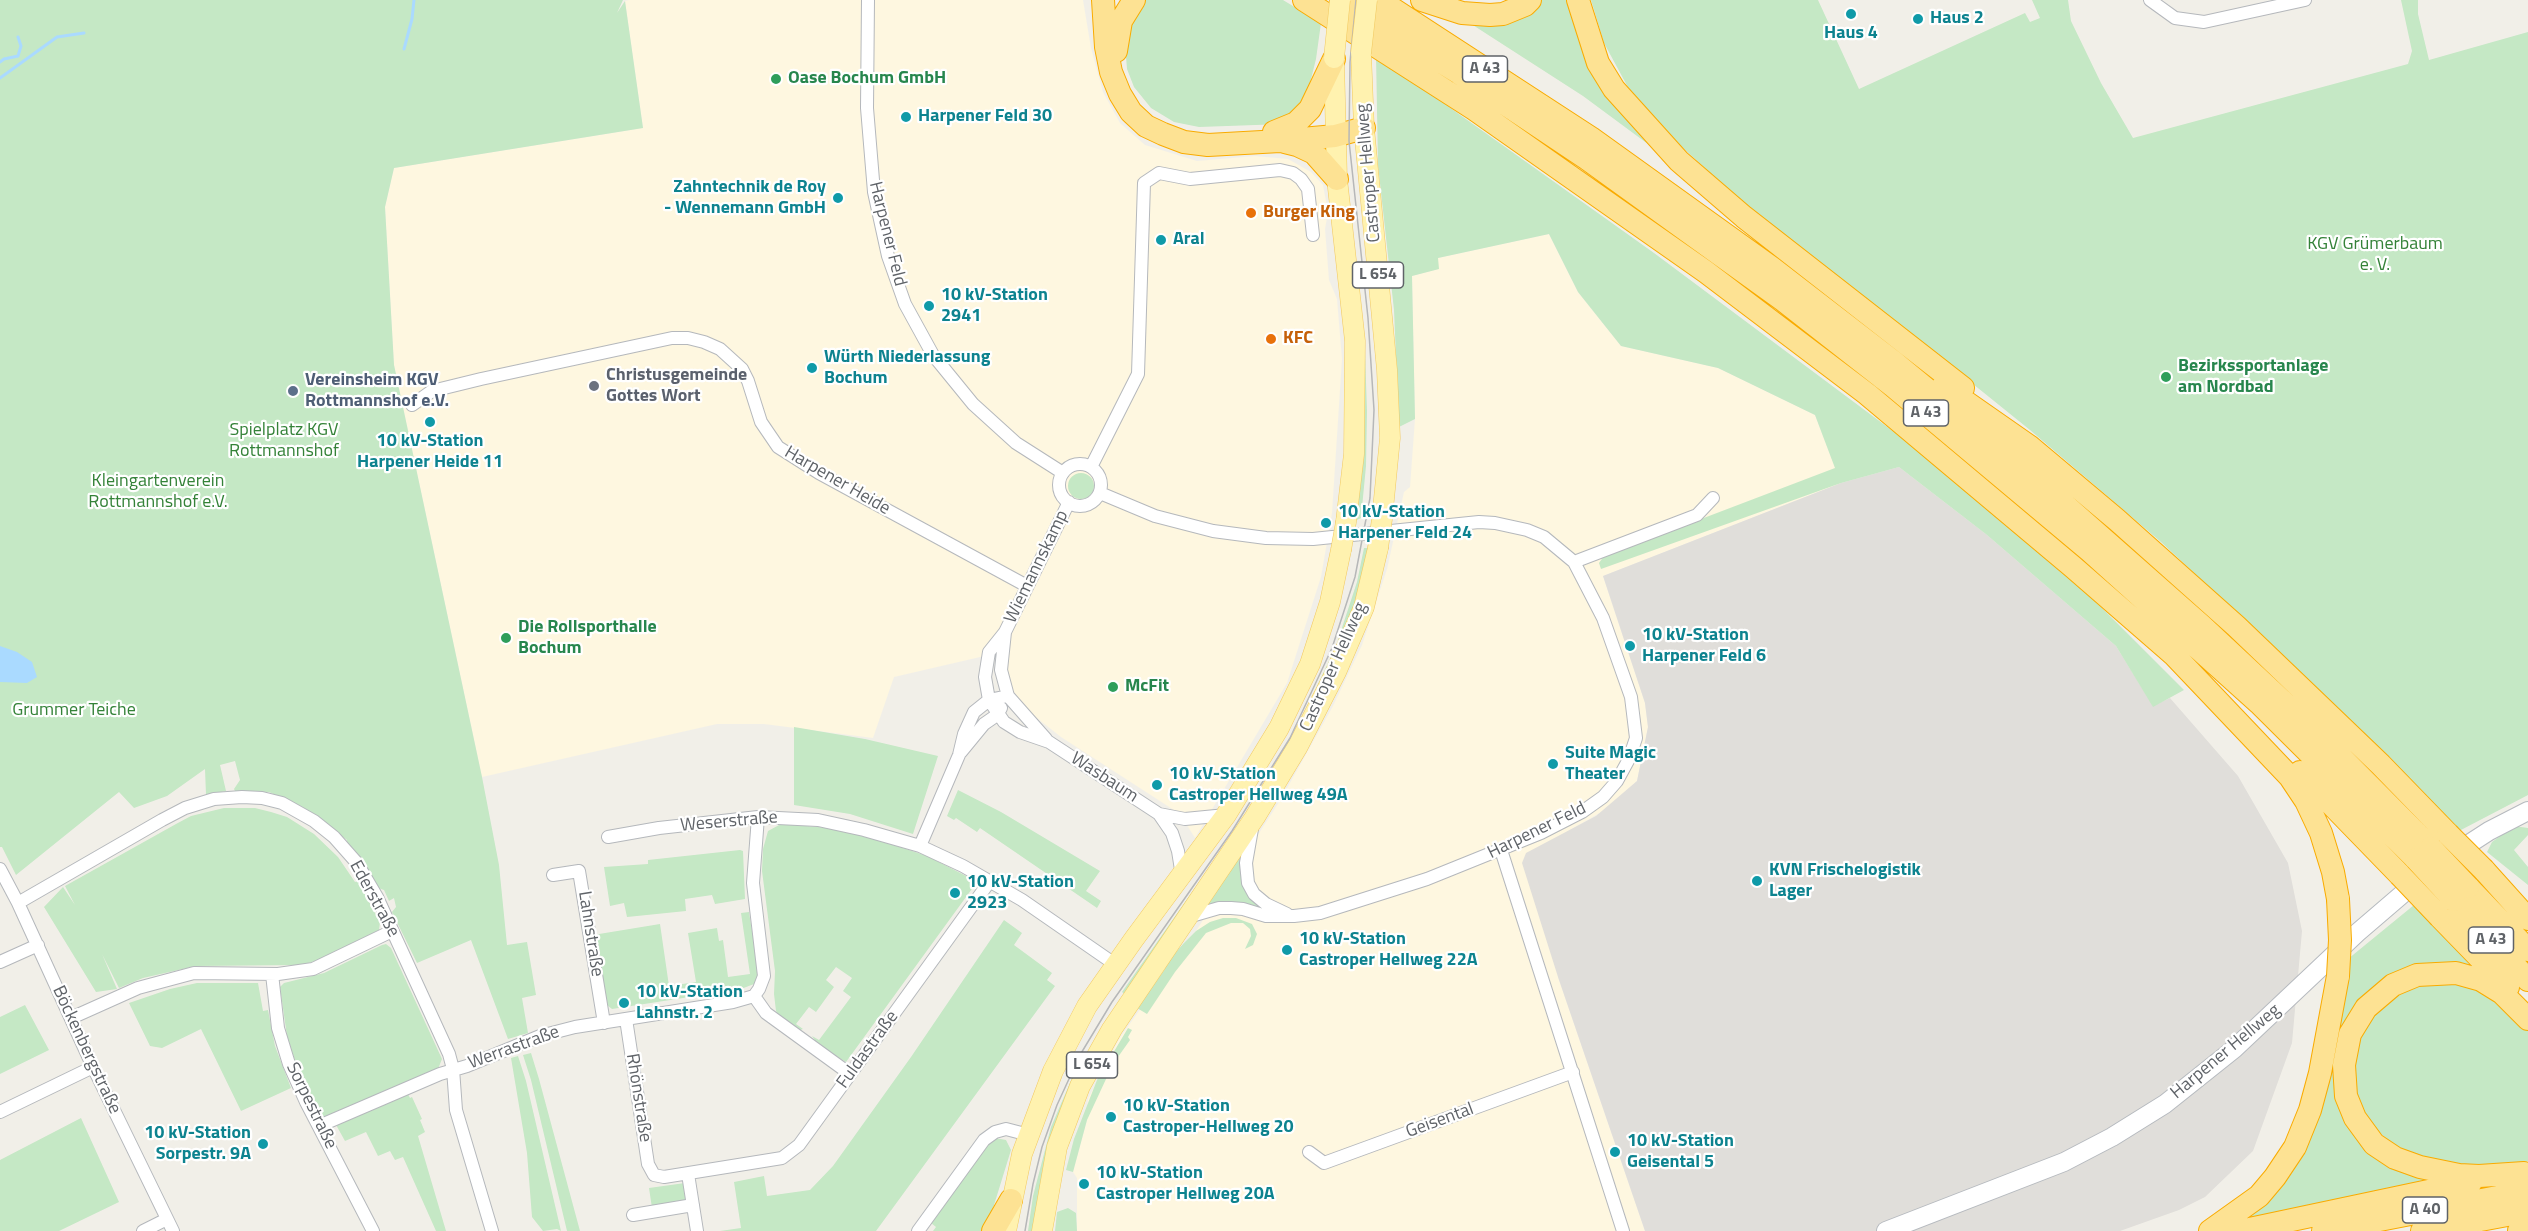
<!DOCTYPE html>
<meta charset="utf-8">
<style>
body{margin:0}
canvas{display:block;background:#f1efe8}
</style>
<canvas width="2528" height="1231"></canvas>
<script>
const ctx = document.querySelector('canvas').getContext('2d');
ctx.lineJoin = 'round';
function fillPath(path, color) { ctx.fillStyle = color; ctx.fill(path, 'evenodd'); }
const shape = rows => new Path2D(rows.map(r => 'M' + r).join(''));
function trace(path, color, width, dash) { ctx.strokeStyle = color; ctx.lineWidth = width; ctx.lineCap = dash ? 'butt' : 'round'; ctx.setLineDash(dash || []); ctx.stroke(path); }
function write(font, color, halo, rows, align = 'center') {
  ctx.font = font + ' "Titillium Web",sans-serif'; ctx.lineWidth = 4.5; ctx.setLineDash([]); ctx.textBaseline = 'middle'; ctx.strokeStyle = halo; ctx.fillStyle = color; for (const [text, x, y, turn = 0] of rows) {
    ctx.save(); ctx.translate(x, y); ctx.rotate((+turn || 0) * Math.PI / 180); ctx.textAlign = isNaN(turn) ? turn : align; if (halo) ctx.strokeText(text, 0, 0); ctx.fillText(text, 0, 0); ctx.restore();
  }
}
fillPath(shape([
 [629,0,1083,0,1091,48,1103,92,1120,123,1145,145,1197,161,1255,156,1288,159,1311,172,1323,185,1328,212,1325,229,1329,280,1337,299,1342,359,1332,513,1321,577,1287,683,1195,838,1180,814,1061,737,1014,700,1008,685,1006,651,894,677,873,738,764,724,717,724,482,777,394,365,385,207,394,168,643,128,625,1],
 [1549,234,1578,292,1621,346,1718,368,1815,415,1841,483,1603,576,1645,703,1648,727,1637,781,1605,810,1568,831,1558,977,1645,1231,1077,1231,1077,1178,1073,1172,1087,1120,1088,1099,1119,1039,1196,931,1281,799,1333,706,1362,645,1387,569,1404,492,1410,487,1415,419,1412,276,1438,269,1438,258]
]), '#fef7e0');
fillPath(shape([
 [1899,467,1987,535,2116,646,2153,706,2170,698,2238,776,2288,863,2302,931,2292,1043,2253,1151,2205,1197,2179,1210,2120,1231,1645,1231,1558,977,1522,863,1526,853,1596,816,1637,781,1648,727,1645,703,1603,576,1841,483]
]), '#e0deda');
fillPath(shape([
 [0,0,623,0,617,13,625,1,643,128,394,168,385,207,394,365,482,777,499,865,507,945,527,942,536,995,522,998,528,1033,508,1039,471,940,417,963,392,912,396,907,394,898,389,901,384,890,378,888,346,842,347,840,303,807,269,792,235,791,234,789,240,780,235,761,220,765,226,791,206,795,205,769,167,796,134,808,119,792,16,875,2,847,0,847],
 [1145,0,1283,0,1321,23,1316,59,1307,95,1300,105,1284,124,1199,127,1174,122,1151,108,1134,87,1127,69,1125,44,1131,22],
 [1540,0,1571,0,1656,150,1583,96,1465,20],
 [1591,0,1818,0,1859,89,2025,13,2030,22,2040,18,2032,0,2068,0,2071,21,2101,83,2133,138,2408,64,2412,51,2401,0,2418,0,2418,14,2429,60,2528,32,2528,795,2459,831,2314,685,2161,542,2030,430,1880,309,1757,216,1682,147,1630,91,1604,43],
 [1376,55,1654,253,1941,467,2038,544,2184,690,2153,707,2116,646,1987,535,1899,467,1841,483,1601,569,1599,563,1604,556,1835,468,1815,415,1718,368,1621,346,1578,292,1549,234,1438,258,1439,269,1412,276,1415,419,1399,427,1394,310,1378,165],
 [1365,353,1367,411,1366,466,1361,518,1353,522],
 '1068 486a13 13 0 1 1 26 0a13 13 0 1 1-26 0Z',
 [1364,548,1370,548,1353,616,1326,678,1295,737,1262,793,1126,995,1122,992,1244,818,1293,737,1336,646,1357,582],
 [794,727,865,739,938,756,913,834,850,814,794,805],
 [958,790,1001,812,1100,871,1086,891,1101,901,1097,908,980,828,977,832,956,818,954,820,947,816],
 [224,808,255,808,271,812,287,817,314,834,338,857,355,882,358,881,380,922,379,930,318,960,302,965,196,966,143,978,119,988,102,954,117,989,96,992,44,907,63,887,75,905,65,886,176,824,191,816],
 [781,824,830,828,882,841,927,856,972,879,974,886,846,1062,819,1046,812,1036,819,1040,851,997,843,991,852,978,836,967,826,980,834,987,816,1012,809,1007,796,1024,803,1029,797,1031,781,1019,776,1011,774,994,775,971,762,871,763,849,768,831],
 [2514,826,2528,828,2528,835,2514,850,2528,867,2528,885,2487,852,2492,842],
 [740,850,743,851,745,899,715,904,712,895,685,899,686,911,627,917,624,903,610,906,604,867,648,864,648,860],
 [1240,852,1264,909,1207,907,1205,903],
 [2414,905,2481,972,2446,964,2350,1018,2356,1133,2441,1178,2238,1223,2276,1190,2348,959],
 [749,912,759,975,754,984,741,989,612,1009,607,1005,596,936,599,934,660,924,669,986,696,982,688,933,717,928,719,941,723,940,728,977,750,974,741,913],
 [1223,918,1236,918,1252,924,1257,934,1253,945,1245,949,1251,936,1250,929,1243,923,1231,923,1206,933,1175,972,1147,1014,1137,1008,1165,969,1164,968,1167,962,1184,943,1196,931,1210,922],
 [1004,920,1022,933,1014,945,1052,973,1047,980,1055,986,876,1231,720,1231,741,1228,734,1182,764,1176,767,1196,810,1190,833,1166,911,1057],
 [382,945,386,944,391,948,442,1059,438,1069,322,1118,297,1067,287,1036,280,987,284,983,324,973],
 [2457,982,2486,992,2528,1026,2528,1161,2508,1165,2463,1165,2423,1157,2396,1146,2372,1127,2362,1107,2353,1082,2354,1051,2362,1030,2376,1011,2395,995,2415,986],
 [197,983,258,983,263,1011,268,1010,275,1046,291,1088,241,1111,201,1029,162,1048,150,1046,129,1003,170,989],
 [25,1005,49,1050,0,1074,0,1017],
 [1128,1028,1132,1030,1128,1037,1130,1040,1113,1064,1087,1120,1073,1172,1066,1170,1074,1139,1097,1080],
 [531,1053,539,1079,580,1231,567,1231,531,1080,523,1055],
 [518,1056,526,1081,561,1231,557,1229,543,1231,532,1217,527,1153,511,1058],
 [1079,1062,1083,1064,1036,1231,1028,1231,1033,1196,1051,1127],
 [407,1092,410,1098,412,1097,422,1119,420,1120,425,1132,418,1136,446,1231,436,1231,403,1157,395,1160,390,1151,378,1156,366,1132,345,1141,335,1123],
 [81,1118,119,1202,59,1231,0,1231,0,1160],
 [995,1138,1006,1140,1011,1150,986,1231,933,1231,936,1227,931,1223,989,1141],
 [685,1183,688,1202,652,1208,649,1188],
 [1068,1208,1076,1213,1077,1231,1055,1231,1057,1212]
]), '#c5e8c5');
fillPath(shape([
 [0,646,17,652,32,662,37,677,27,683,0,682]
]), '#aadaff');
trace(shape([
 [404,49,412,19,414,0],
 [0,62,4,59,18,56,21,46,18,37],
 [0,78,57,37,84,33]
]), '#aadaff', 3);
const minor = shape([
 [868,0,867,108,874,192,888,256,905,304,933,355,973,404,1016,443,1063,473],
 [2150,0,2175,18,2204,22,2305,0],
 [412,405,432,391,481,379,672,338,688,338,704,342,720,349,742,369,748,381,761,422,778,447,819,473,1027,586],
 '1059 485a21 21 0 1 1 42 0a21 21 0 1 1-42 0Z',
 [1091,467,1138,374,1144,183,1159,173,1190,179,1280,170,1293,173,1301,179,1308,189,1313,235],
 [1100,493,1155,516,1213,531,1266,538,1313,539,1479,522,1495,523,1527,530,1544,537,1574,562,1603,618,1631,697,1636,738,1629,759,1617,781,1603,797,1582,812,1541,833,1427,879,1320,913,1294,916,1266,916,1243,909,1231,908,1219,908,1188,917],
 [1069,502,1005,632,989,652,985,677,989,700,1004,722,1020,732,1049,742,1159,814,1172,833,1178,851,1182,876],
 [1574,562,1697,515,1713,498],
 [1005,632,1001,670,1008,696,1046,739],
 [961,752,984,724,997,715,1001,708],
 [1159,814,1185,819,1226,815],
 [1252,829,1246,863,1248,883,1254,894,1266,904,1287,914],
 [608,837,659,828,758,817,818,820,864,830,920,846,963,866,1022,900,1116,965],
 [920,846,959,755,964,734,974,712,989,700,1008,696],
 [1501,850,1623,1231],
 [0,869,18,903,93,1067,173,1231],
 [553,875,579,871,604,1023],
 [18,903,162,820,185,808,214,799,242,797,262,798,282,803,314,821,334,837,357,863,377,897,449,1054,453,1069,456,1110,492,1231],
 [0,962,38,945],
 [272,974,278,1028,289,1064,306,1102,373,1231],
 [754,996,766,1013,850,1074],
 [71,1018,138,988,194,973,278,974,313,969,392,931],
 [626,1019,648,1164,654,1175,664,1177,782,1158,799,1145,990,881],
 [0,1112,93,1067],
 [319,1126,440,1074,467,1066,540,1036,575,1027,733,1002,754,996,759,989,764,976,753,883,758,817],
 [1309,1152,1324,1163,1573,1072],
 [688,1174,697,1231],
 [633,1215,693,1205],
 [143,1231,167,1219],
 [918,1231,984,1140,995,1132,1006,1129,1029,1135]
]);
const secondary = shape([
 [2452,855,2489,831,2528,811],
 [1886,1231,2064,1162,2112,1137,2165,1104,2234,1049,2357,933,2420,879]
]);
const primary = shape([
 [1361,53,1364,128,1387,370,1390,438,1382,519],
 [1334,61,1337,179,1355,341,1354,454,1346,522],
 [1006,1231,1022,1154,1053,1071,1087,1006,1134,939,1226,815,1279,728,1310,664,1330,602,1341,550],
 [1042,1231,1057,1147,1080,1086,1112,1029,1255,817,1298,746,1336,672,1364,607,1378,548]
]);
const motorway = shape([
 [1103,0,1106,47,1111,72,1120,94,1131,112,1146,126,1163,134,1184,142,1208,145,1280,141,1335,136,1364,128],
 [1304,0,1474,109,1706,272,1867,394,2073,567,2174,655,2290,777,2306,801,2321,833,2333,872,2338,899],
 [1341,0,1459,73,1586,158,1783,300,1893,386,2090,551,2259,703,2416,859],
 [1379,0,1591,138,1772,268,1895,363,2032,476,2202,626,2323,739,2431,848],
 [1422,0,1462,13,1490,15,1503,14,1525,5,1530,0],
 [1578,0,1598,63,1614,89,1679,161,1744,217,1963,388],
 [1116,51,1121,21,1134,0],
 [1274,132,1296,123,1310,109,1334,59],
 [1285,142,1297,145,1314,153,1337,179],
 [1943,386,2029,446,2117,520,2236,626,2381,765,2448,834],
 [2300,772,2400,875],
 [2484,870,2528,919],
 [2468,887,2528,950],
 [2454,900,2528,980],
 [2440,917,2508,987],
 [2524,1173,2479,1176,2459,1175,2420,1167,2395,1158,2374,1144,2355,1118,2346,1096,2344,1065,2350,1034,2366,1008,2393,985,2417,975,2456,973,2481,980,2502,993,2528,1019],
 [993,1231,1011,1200],
 [2210,1231,2259,1196,2275,1177,2295,1147,2310,1110,2320,1073,2338,976],
 [2240,1231,2471,1182],
 [2323,1231,2528,1191],
 [2422,1231,2528,1211],
 [2519,1231,2528,1229]
]);
trace(minor, '#b5b8bc', 14);
trace(secondary, '#b6babf', 20);
trace(primary, '#f2c960', 21);
trace(motorway, '#f9ab00', 24);
trace(minor, '#fff', 12);
trace(secondary, '#fff', 18);
trace(primary, '#fff2af', 20);
trace(motorway, '#fde293', 22);
trace(shape([
 [1025,1231,1033,1184,1042,1147,1057,1105,1080,1055,1112,1002,1232,831,1290,738,1332,648,1355,577,1370,498,1374,410,1368,318,1349,141,1350,62,1356,0]
]), '#b6b7b8', 1.5);
const primaryBridge = shape([
 [1361,53,1367,0],
 [1334,58,1340,0],
 [1378,548,1382,519],
 [1341,550,1346,522]
]);
const motorwayBridge = shape([
 [2448,834,2484,870],
 [2431,848,2468,887],
 [2416,859,2454,900],
 [2400,875,2440,917],
 [2338,976,2340,940,2338,899]
]);
trace(primaryBridge, '#f2c960', 21, []);
trace(motorwayBridge, '#f9ab00', 24, []);
trace(primaryBridge, '#fff2af', 20);
trace(motorwayBridge, '#fde293', 22);
for (const [x, y, r, color] of [
 [1851,14,6,"#0f9aa8"],
 [1918,19,6,"#0f9aa8"],
 [776,79,6,"#2e9e5b"],
 [906,117,6,"#0f9aa8"],
 [838,198,6,"#0f9aa8"],
 [1251,213,6,"#e8710a"],
 [1161,240,6,"#0f9aa8"],
 [929,306,6,"#0f9aa8"],
 [1271,339,6,"#e8710a"],
 [812,368,6,"#0f9aa8"],
 [2166,377,6,"#2e9e5b"],
 [594,386,6,"#6b7280"],
 [293,391,6,"#5c6f8a"],
 [430,422,6,"#0f9aa8"],
 [1326,523,6,"#0f9aa8"],
 [506,638,6,"#2e9e5b"],
 [1630,646,6,"#0f9aa8"],
 [1113,687,6,"#2e9e5b"],
 [1553,764,6,"#0f9aa8"],
 [1157,785,6,"#0f9aa8"],
 [1757,881,6,"#0f9aa8"],
 [955,893,6,"#0f9aa8"],
 [1287,950,6,"#0f9aa8"],
 [624,1003,6,"#0f9aa8"],
 [1111,1117,6,"#0f9aa8"],
 [263,1144,6,"#0f9aa8"],
 [1615,1152,6,"#0f9aa8"],
 [1084,1184,6,"#0f9aa8"]
]) { const dot = new Path2D(); dot.arc(x, y, r, 0, 2 * Math.PI); ctx.fillStyle = color; ctx.fill(dot); trace(dot, '#fff', 2); }
for (const [x, y, w] of [
 [1485,69,45],
 [1378,275,51],
 [1926,413,45],
 [2491,940,45],
 [1092,1065,51],
 [2425,1210,45]
]) { const box = new Path2D(); box.roundRect(x - w / 2, y - 13, w, 26, 4.5); ctx.fillStyle = '#fff'; ctx.fill(box); trace(box, '#5f6368', 1.5); }
write('bold 16px', '#5f6368', null, [
 ["A 43",1485,69],
 ["L 654",1378,275],
 ["A 43",1926,413],
 ["A 43",2491,940],
 ["L 654",1092,1065],
 ["A 40",2425,1210]
]);
write('bold 18px', '#0d838f', '#fff', [
 ["Haus 2",1930,19],
 ["Haus 4",1851,34,"center"],
 ["Harpener Feld 30",918,117],
 ["Zahntechnik de Roy",826,188,"right"],
 ["- Wennemann GmbH",826,209,"right"],
 ["Aral",1173,240],
 ["10 kV-Station",941,296],
 ["2941",941,317],
 ["Würth Niederlassung",824,358],
 ["Bochum",824,379],
 ["10 kV-Station",430,442,"center"],
 ["Harpener Heide 11",430,463,"center"],
 ["10 kV-Station",1338,513],
 ["Harpener Feld 24",1338,534],
 ["10 kV-Station",1642,636],
 ["Harpener Feld 6",1642,657],
 ["Suite Magic",1565,754],
 ["Theater",1565,775],
 ["10 kV-Station",1169,775],
 ["Castroper Hellweg 49A",1169,796],
 ["KVN Frischelogistik",1769,871],
 ["Lager",1769,892],
 ["10 kV-Station",967,883],
 ["2923",967,904],
 ["10 kV-Station",1299,940],
 ["Castroper Hellweg 22A",1299,961],
 ["10 kV-Station",636,993],
 ["Lahnstr. 2",636,1014],
 ["10 kV-Station",1123,1107],
 ["Castroper-Hellweg 20",1123,1128],
 ["10 kV-Station",251,1134,"right"],
 ["Sorpestr. 9A",251,1155,"right"],
 ["10 kV-Station",1627,1142],
 ["Geisental 5",1627,1163],
 ["10 kV-Station",1096,1174],
 ["Castroper Hellweg 20A",1096,1195]
], 'left');
write('bold 18px', '#27864d', '#fff', [
 ["Oase Bochum GmbH",788,79],
 ["Bezirkssportanlage",2178,367],
 ["am Nordbad",2178,388],
 ["Die Rollsporthalle",518,628],
 ["Bochum",518,649],
 ["McFit",1125,687]
], 'left');
write('18px', '#5f6368', '#fff', [
 ["Castroper Hellweg",1369,173,-95],
 ["Harpener Feld",887,234,76],
 ["Harpener Heide",837,481,30],
 ["Wiemannskamp",1037,567,-64],
 ["Castroper Hellweg",1334,667,-66],
 ["Wasbaum",1104,778,33],
 ["Weserstraße",729,822,-5],
 ["Harpener Feld",1537,831,-26],
 ["Ederstraße",374,899,61],
 ["Lahnstraße",590,934,81],
 ["Werrastraße",514,1048,-20],
 ["Böckenbergstraße",86,1050,65],
 ["Fuldastraße",868,1050,-54],
 ["Harpener Hellweg",2226,1052,-40],
 ["Rhönstraße",638,1098,81],
 ["Sorpestraße",311,1106,64],
 ["Geisental",1440,1121,-20]
]);
write('bold 18px', '#c56008', '#fff', [
 ["Burger King",1263,213],
 ["KFC",1283,339]
], 'left');
write('18px', '#348238', '#fff', [
 ["KGV Grümerbaum",2375,245],
 ["e. V.",2375,266],
 ["Spielplatz KGV",284,431],
 ["Rottmannshof",284,452],
 ["Kleingartenverein",158,482],
 ["Rottmannshof e.V.",158,503],
 ["Grummer Teiche",74,711]
]);
write('bold 18px', '#5b616d', '#fff', [
 ["Christusgemeinde",606,376],
 ["Gottes Wort",606,397]
], 'left');
write('bold 18px', '#4e5e75', '#fff', [
 ["Vereinsheim KGV",305,381],
 ["Rottmannshof e.V.",305,402]
], 'left');
</script>
